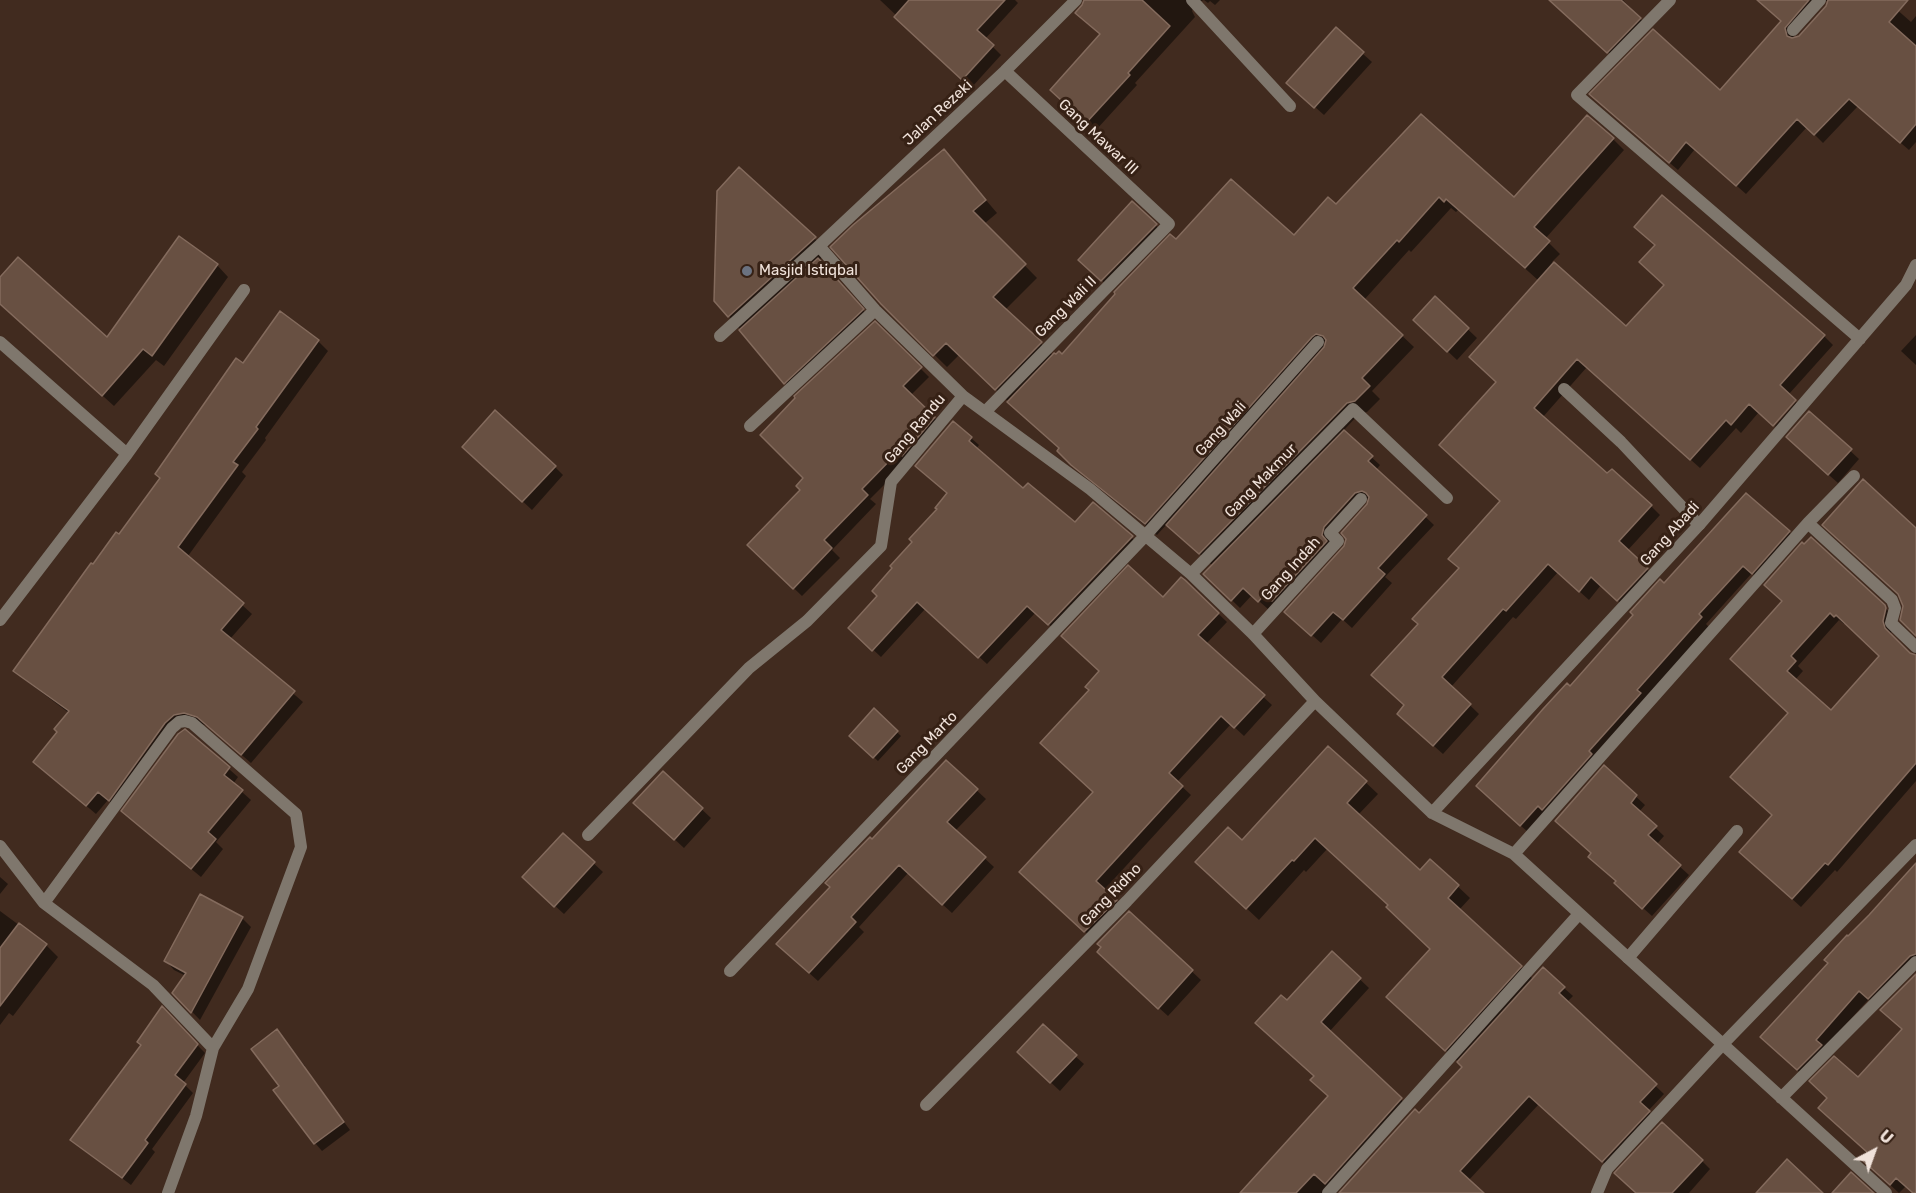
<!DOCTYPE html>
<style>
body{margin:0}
#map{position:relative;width:1916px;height:1193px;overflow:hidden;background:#412b1f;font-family:Rubik,sans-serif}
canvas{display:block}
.north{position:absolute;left:1844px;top:1121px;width:60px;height:60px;-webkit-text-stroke:4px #362115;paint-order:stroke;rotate:41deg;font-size:16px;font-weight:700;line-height:24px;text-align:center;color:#f0e2da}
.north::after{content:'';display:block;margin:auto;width:21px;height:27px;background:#f0e2da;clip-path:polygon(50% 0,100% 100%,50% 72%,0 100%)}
</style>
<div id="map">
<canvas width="1916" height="1193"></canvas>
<div class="north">U</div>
</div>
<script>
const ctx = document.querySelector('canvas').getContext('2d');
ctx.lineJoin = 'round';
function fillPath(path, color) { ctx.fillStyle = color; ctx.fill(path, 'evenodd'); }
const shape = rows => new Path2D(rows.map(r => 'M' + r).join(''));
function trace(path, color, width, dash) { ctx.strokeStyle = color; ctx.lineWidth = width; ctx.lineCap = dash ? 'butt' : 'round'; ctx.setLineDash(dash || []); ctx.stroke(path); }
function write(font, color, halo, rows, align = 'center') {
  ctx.font = font + ' Rubik,sans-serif'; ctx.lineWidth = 6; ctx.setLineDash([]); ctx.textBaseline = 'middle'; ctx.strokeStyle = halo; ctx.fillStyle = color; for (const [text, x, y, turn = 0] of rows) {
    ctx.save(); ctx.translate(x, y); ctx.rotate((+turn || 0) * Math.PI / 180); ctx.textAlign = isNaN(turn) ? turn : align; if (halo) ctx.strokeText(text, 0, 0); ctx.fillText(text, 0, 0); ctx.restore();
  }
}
fillPath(shape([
 [880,0,1015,0,1018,3,985,39,1001,55,972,87],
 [1088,0,1220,0,1215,5,1210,1,1208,3,1204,0,1195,3,1192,11,1195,17,1135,83,1137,85,1096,130,1060,99,1101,35],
 [1556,0,1623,0,1649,28,1617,60,1563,12],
 [1759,0,1886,0,1911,22,1916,16,1916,142,1909,150,1858,106,1823,143,1807,127,1746,194,1695,149,1678,170,1600,103,1720,92,1783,22],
 [1829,0,1828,6,1800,37,1791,40,1823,2],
 [1336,30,1372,62,1324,115,1297,91],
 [1421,116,1514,199,1613,139,1624,150,1545,239,1560,254,1552,262,1626,328,1824,336,1833,345,1789,394,1759,412,1741,433,1736,428,1700,468,1587,367,1542,418,1607,476,1651,506,1660,515,1627,551,1656,578,1627,609,1601,585,1589,600,1558,572,1516,619,1513,617,1451,687,1479,714,1443,754,1408,723,1406,706,1419,624,1460,569,1502,502,1498,382,1539,281,1459,209,1456,212,1451,208,1411,252,1409,250,1364,300,1414,347,1372,391,1380,399,1367,412,1359,414,1343,431,1380,465,1376,470,1434,525,1385,577,1392,583,1352,628,1342,619,1321,643,1295,620,1346,547,1370,499,1364,501,1332,536,1330,544,1281,608,1274,602,1268,609,1252,595,1240,608,1205,574,1213,566,1167,524,1157,535,1085,477,1059,451,1060,449,1020,413,960,354,947,367,882,303,944,151,997,213,984,224,1037,278,1005,310,1054,356,1062,356,1176,241,1294,237,1336,206],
 [739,169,828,251,819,260,871,319,793,391,716,301],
 [1132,203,1165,234,1111,289,1089,268],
 [217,265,228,277,164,366,156,360,114,406,0,303,0,279,107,339],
 [1435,298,1477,338,1457,360,1424,329],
 [280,313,318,341,328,351,265,438,266,440,242,472,246,476,188,556,252,614,230,639,303,702,251,763,208,726,195,722,184,725,175,733,119,809,108,800,96,814,45,771,59,732,69,713,25,680,15,671,93,566,119,536],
 [875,323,929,377,911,395,943,426,870,499,876,504,832,550,840,558,802,596,749,545,802,490,805,478],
 [1916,335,1916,365,1901,351],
 [1796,402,1804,410,1783,434,1775,426],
 [1809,413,1859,459,1838,483,1796,446],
 [971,438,979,445,976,449,1023,490,1075,524,1093,504,1140,545,1057,632,1036,612,987,664,926,608,881,657,850,628,879,596,913,542,948,494,925,474],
 [473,455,555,467,563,475,532,510],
 [1789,532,1797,541,1761,581,1752,573,1706,624,1709,627,1529,833,1486,795,1570,689,1664,585],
 [1184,581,1227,622,1206,644,1272,705,1244,736,1231,724,1177,782,1191,795,1104,890,1124,909,1094,940,1029,880,1095,792,1090,690,1163,599],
 [1784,602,1884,606,1894,618,1891,634,1910,655,1916,656,1916,781,1837,872,1835,870,1801,907,1749,860,1773,815,1790,713,1740,668],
 [1839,620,1844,624,1845,623,1881,656,1831,712,1795,680,1803,671,1798,666],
 [874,710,901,736,878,761,851,736],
 [187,732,238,777,233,784,251,800,216,842,223,849,201,877,132,820],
 [1329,748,1378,794,1358,815,1420,872,1431,861,1470,898,1459,910,1533,979,1564,988,1573,996,1567,1002,1664,1094,1648,1111,1657,1121,1612,1170,1539,1104,1468,1181,1481,1193,1339,1193,1419,1115,1464,1067,1400,1008,1432,949,1390,906,1328,848,1306,872,1304,870,1259,920,1209,873,1242,842],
 [946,762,986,799,955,831,994,867,952,913,908,873,859,927,864,932,818,981,787,953,872,841],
 [1604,767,1645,805,1639,812,1664,836,1656,845,1689,875,1652,916,1625,892,1593,854],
 [663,773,711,818,684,848,644,811],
 [563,835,603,872,564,914,533,886],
 [1916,865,1916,964,1877,1006,1869,999,1823,1049,1806,1078,1770,1046,1848,938],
 [0,877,8,884,0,894],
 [0,911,46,945,58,957,13,1016,9,1013,0,1025],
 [1129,913,1201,980,1168,1016,1107,961],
 [242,918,251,927,200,1020,174,993,186,976,174,970,166,961],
 [1332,953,1369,988,1329,1032,1410,1108,1333,1193,1241,1193,1329,1097,1316,1077,1287,1002],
 [1916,1002,1916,1193,1906,1186,1899,1193,1873,1169,1858,1079,1904,1030],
 [162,1009,205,1053,183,1083,193,1093,152,1149,155,1152,131,1185,72,1140,143,1046],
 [277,1031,305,1066,303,1067,350,1130,322,1151,315,1143,281,1086],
 [1075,1056,1084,1064,1060,1091,1028,1061],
 [1702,1161,1710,1169,1689,1193,1637,1193]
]), '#0007');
const building = shape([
 [909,0,1005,0,977,30,994,45,962,80,894,17,909,0],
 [1084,0,1142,0,1170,26,1128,73,1130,75,1086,123,1050,90,1100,34,1075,13,1082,5,1084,0],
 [1549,0,1621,0,1641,18,1607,53,1549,0],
 [1757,0,1809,0,1785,28,1787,36,1792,38,1799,36,1826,6,1828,0,1908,0,1889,22,1916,46,1916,124,1900,143,1849,99,1814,135,1797,119,1736,186,1686,142,1669,163,1589,94,1653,29,1720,90,1781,21,1757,0],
 [1336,27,1364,52,1314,108,1286,83,1336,27],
 [1421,114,1514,197,1587,115,1614,138,1534,227,1550,241,1525,268,1446,199,1444,202,1439,197,1399,242,1397,240,1353,288,1403,335,1362,378,1370,386,1355,401,1347,403,1199,554,1166,525,1324,347,1326,340,1323,336,1316,334,1312,337,1145,524,1071,465,1057,451,1059,448,1007,402,1054,353,1056,354,1059,351,1062,354,1115,294,1114,292,1170,234,1176,239,1231,179,1294,235,1328,197,1336,204,1421,114],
 [944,149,986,200,973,211,1026,264,993,297,1042,342,995,390,946,343,933,356,881,304,830,247,853,225,944,149],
 [739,167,816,237,728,317,714,301,717,191,739,167],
 [1662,195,1825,335,1780,385,1796,400,1773,426,1749,404,1731,425,1726,420,1690,460,1577,359,1534,408,1607,473,1612,469,1652,505,1619,541,1648,568,1617,601,1591,577,1579,592,1548,564,1506,611,1503,609,1442,677,1471,704,1433,746,1397,714,1404,705,1371,675,1418,624,1412,619,1459,568,1448,559,1500,501,1439,445,1496,382,1469,357,1554,262,1626,326,1664,285,1639,262,1655,245,1634,227,1662,195],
 [1132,201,1157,224,1101,281,1078,260,1132,201],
 [179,236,218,264,152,356,143,349,102,396,0,304,0,277,18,257,107,337,179,236],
 [818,258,864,309,784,384,739,330,818,258],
 [1435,296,1469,328,1447,352,1413,320,1435,296],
 [280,311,319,340,256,427,258,429,233,462,238,465,178,547,244,603,221,630,295,691,241,755,197,717,184,713,174,715,165,723,109,801,98,792,86,806,33,762,57,732,54,729,69,711,13,671,91,563,93,564,116,532,119,534,160,478,155,474,236,358,243,363,280,311],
 [875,321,922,367,903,386,935,417,902,456,898,452,862,489,868,495,824,540,832,548,793,589,747,545,800,490,796,486,803,478,760,435,795,398,794,396,875,321],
 [495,410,556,466,522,502,462,447,495,410],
 [1809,411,1852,449,1828,475,1786,437,1809,411],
 [953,421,972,437,969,441,1023,488,1028,483,1075,522,1093,502,1133,536,1048,625,1027,606,978,658,917,602,872,651,848,628,877,596,872,591,892,568,890,566,912,542,909,539,937,509,935,508,947,493,915,466,953,421],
 [1344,430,1373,456,1368,461,1427,515,1378,568,1385,574,1343,620,1333,612,1311,636,1284,612,1344,546,1346,539,1341,533,1367,504,1369,497,1366,493,1362,491,1355,493,1324,527,1322,535,1327,541,1272,601,1265,594,1258,602,1243,588,1231,601,1203,574,1344,430],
 [1863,479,1916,528,1916,636,1900,620,1903,606,1898,594,1822,525,1863,479],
 [1746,493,1790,531,1752,574,1743,566,1699,614,1702,617,1637,690,1641,693,1589,751,1592,754,1542,810,1538,806,1520,826,1476,786,1543,709,1567,683,1570,686,1633,615,1630,612,1660,579,1664,583,1746,493],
 [1811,537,1885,605,1886,608,1883,621,1885,628,1910,653,1916,655,1916,763,1828,865,1825,863,1792,899,1739,852,1772,815,1730,777,1788,713,1730,659,1782,601,1764,585,1802,542,1804,544,1811,537],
 [1830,613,1834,617,1836,615,1879,656,1831,710,1787,671,1796,661,1791,656,1830,613],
 [1128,565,1163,597,1181,577,1185,580,1219,613,1198,635,1265,695,1234,728,1221,716,1169,773,1183,786,1096,881,1117,900,1084,932,1019,872,1093,792,1040,743,1089,690,1085,687,1099,671,1061,636,1128,565],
 [874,708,898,731,873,758,849,736,874,708],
 [185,729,230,767,224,775,243,790,208,832,216,839,191,869,121,811,178,734,185,729],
 [1328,746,1367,781,1347,803,1420,870,1430,859,1459,885,1448,898,1522,966,1445,1051,1386,997,1430,949,1386,907,1388,905,1315,838,1294,861,1292,860,1246,909,1195,862,1228,827,1242,840,1328,746],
 [946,760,978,789,947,822,986,857,942,905,899,865,851,917,856,922,809,973,776,944,830,887,825,883,870,837,872,839,946,760],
 [1604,765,1637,795,1631,803,1657,826,1648,835,1681,865,1642,909,1614,883,1616,881,1588,857,1591,853,1555,821,1604,765],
 [663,771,703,808,674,840,633,803,663,771],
 [563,833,595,862,554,907,522,877,563,833],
 [1916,863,1916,954,1910,956,1868,999,1859,991,1816,1040,1822,1045,1797,1070,1760,1037,1828,963,1824,960,1847,935,1848,936,1869,915,1916,863],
 [200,894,243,917,191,1013,172,993,186,973,164,961,200,894],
 [1129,911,1193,970,1158,1009,1097,952,1101,947,1097,944,1129,911],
 [19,923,47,944,0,1006,0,948,19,923],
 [1332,951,1361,978,1321,1022,1402,1098,1325,1184,1314,1174,1296,1193,1240,1193,1328,1096,1310,1080,1314,1076,1255,1023,1281,995,1287,1000,1332,951],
 [1543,967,1565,987,1559,993,1657,1084,1640,1102,1650,1111,1602,1162,1529,1096,1460,1171,1484,1193,1339,1193,1415,1109,1419,1113,1462,1067,1457,1062,1543,967],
 [1916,974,1916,1193,1913,1193,1896,1178,1890,1185,1862,1160,1868,1153,1818,1108,1827,1098,1809,1081,1834,1056,1858,1077,1902,1029,1880,1010,1916,974],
 [162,1006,198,1044,175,1075,186,1084,145,1140,148,1143,122,1178,70,1140,141,1045,137,1042,162,1006],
 [1043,1024,1077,1055,1050,1083,1017,1052,1043,1024],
 [277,1029,344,1122,314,1144,273,1090,279,1086,251,1049,277,1029],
 [1662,1122,1703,1160,1672,1193,1636,1193,1614,1173,1662,1122],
 [1787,1159,1823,1193,1756,1193,1787,1159],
 [1851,1172,1874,1193,1832,1193,1851,1172]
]);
fillPath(building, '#685042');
trace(building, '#846b5d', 1.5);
trace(shape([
 [1564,389,1621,442,1699,525],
 [1628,958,1737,831]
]), '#7f776d', 12);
trace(shape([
 [1192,0,1290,106],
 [1670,0,1577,95,1860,339],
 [1793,30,1820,0],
 [819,246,875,310,963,396,1090,489,1191,574,1253,634,1315,701,1432,813,1514,854,1886,1193],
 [720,336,819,246,1005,71,1076,0],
 [0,342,127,454],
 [985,412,1169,224,1005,71],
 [750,426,875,310],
 [1808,523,1892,600,1895,608,1891,623,1916,647],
 [1191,574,1353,409,1447,498],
 [0,620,127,454,244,290],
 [1253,634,1338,541,1330,533,1361,499],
 [1432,813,1699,525,1906,285,1916,265],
 [588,835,749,668,807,621,881,546,891,482,963,396],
 [0,846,44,903,153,985,213,1048],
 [1514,854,1808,523,1854,476],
 [44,903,172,728,179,722,185,721,192,723,296,814,301,847,248,989,213,1048,196,1116,168,1193],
 [730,971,1146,535,1318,342],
 [1781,1098,1916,962],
 [926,1105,1127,901,1315,701],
 [1328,1193,1579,914],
 [1597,1193,1607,1169,1723,1044,1916,845]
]), '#7f776d', 12);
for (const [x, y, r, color] of [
 [747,271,6,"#6b7280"]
]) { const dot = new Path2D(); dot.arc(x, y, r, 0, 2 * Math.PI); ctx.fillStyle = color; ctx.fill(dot); trace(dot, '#362115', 2); }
write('15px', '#f0e2da', '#362115', [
 ["Jalan Rezeki",938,113,-43],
 ["Gang Mawar III",1098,137,43],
 ["Gang Wali II",1066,307,-45],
 ["Gang Randu",915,429,-50],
 ["Gang Wali",1221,429,-48],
 ["Gang Makmur",1261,481,-46],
 ["Gang Abadi",1670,534,-48],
 ["Gang Indah",1291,569,-48],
 ["Gang Marto",927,743,-46],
 ["Gang Ridho",1111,895,-46]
]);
write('15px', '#f0e2da', '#362115', [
 ["Masjid Istiqbal",759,271]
], 'left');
</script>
